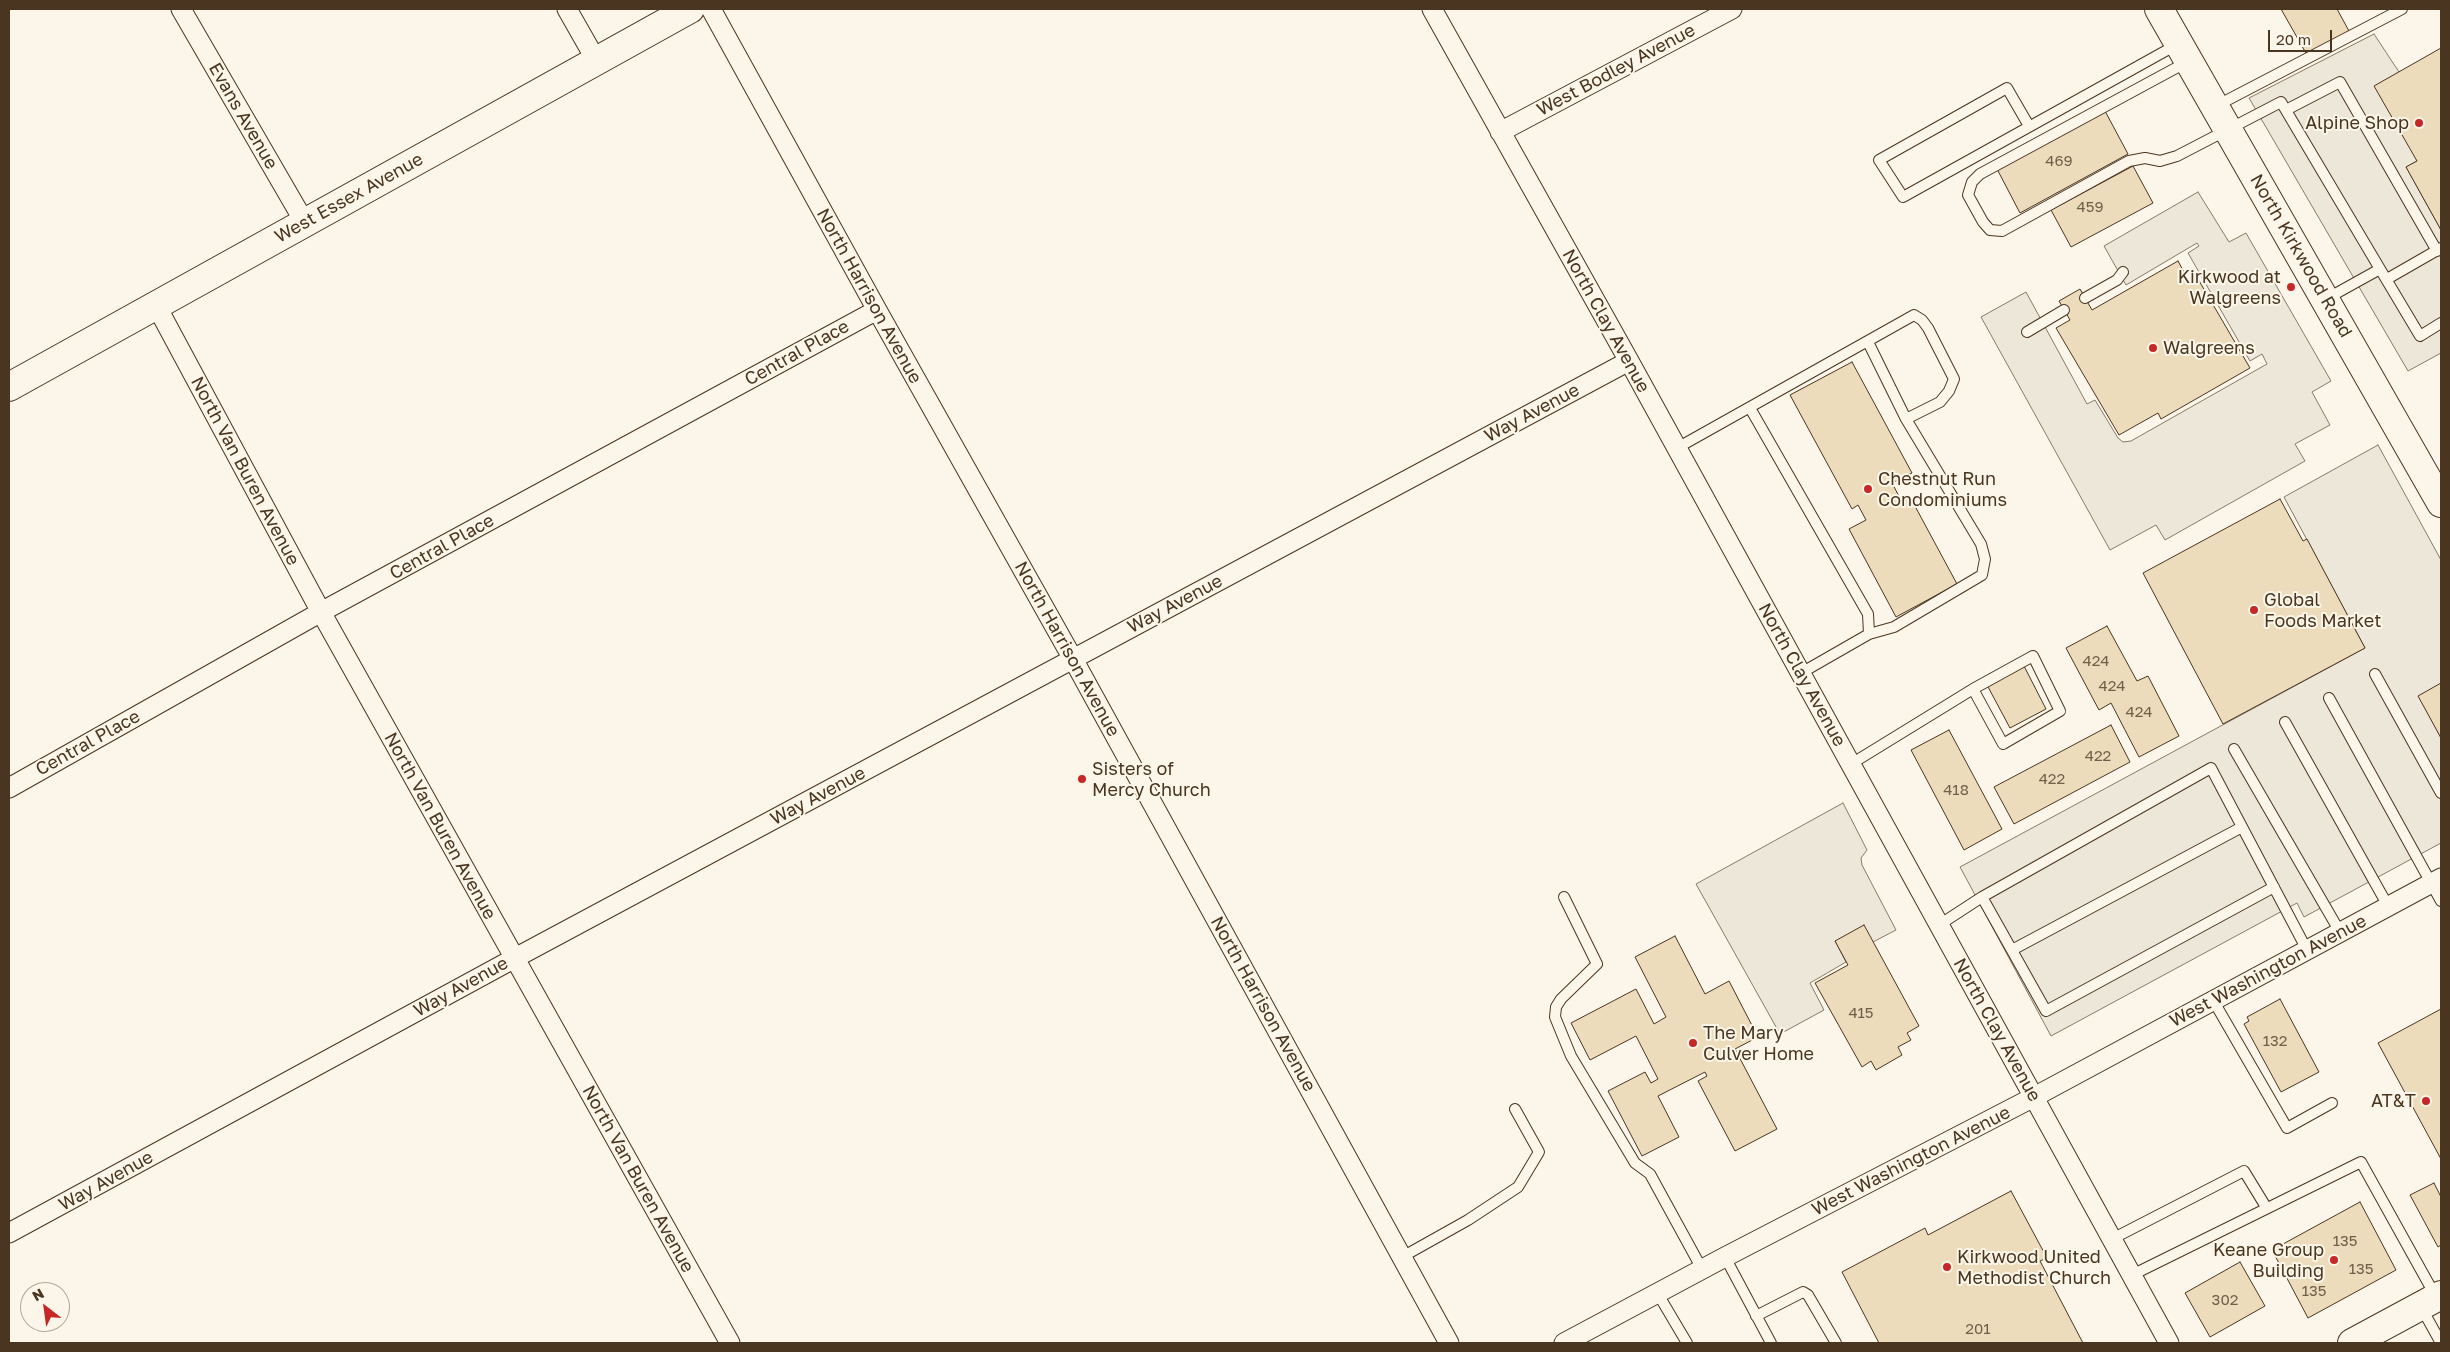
<!DOCTYPE html>
<style>
body{margin:0}
#map{position:relative;width:2450px;height:1352px;overflow:hidden;background:#fbf6e9;font-family:"Golos Text",sans-serif}
canvas{display:block}
.frame{position:absolute;inset:0;border:10px solid #4a3520;pointer-events:none}
.north{position:absolute;left:20px;top:1282px;width:50px;height:50px;box-sizing:border-box;background:#fbf6e9;border:1px solid #b4a999;border-radius:50%;rotate:330deg;font-size:14px;font-weight:700;line-height:20px;text-align:center;color:#4a3520}
.north::after{content:'';display:block;margin:auto;width:18px;height:22px;background:#c62828;clip-path:polygon(50% 0,100% 100%,50% 72%,0 100%)}
.scale{position:absolute;left:2268px;top:30px;width:64px;height:22px;box-sizing:border-box;border:2px solid #4a3520;border-top:0;padding-left:6px;font-size:15px;line-height:18px;white-space:nowrap;color:#4a3520;-webkit-text-stroke:4px #fbf6e9;paint-order:stroke}
</style>
<div id="map">
<canvas width="2450" height="1352"></canvas>
<div class="frame"></div>
<div class="north">N</div>
<div class="scale">20 m</div>
</div>
<script>
const ctx = document.querySelector('canvas').getContext('2d');
ctx.lineJoin = 'round';
function fillPath(path, color) { ctx.fillStyle = color; ctx.fill(path, 'evenodd'); }
const shape = rows => new Path2D(rows.map(r => 'M' + r).join(''));
function trace(path, color, width, dash) { ctx.strokeStyle = color; ctx.lineWidth = width; ctx.lineCap = dash ? 'butt' : 'round'; ctx.setLineDash(dash || []); ctx.stroke(path); }
function write(font, color, halo, rows, align = 'center') {
  ctx.font = font + ' "Golos Text",sans-serif'; ctx.lineWidth = 4; ctx.setLineDash([]); ctx.textBaseline = 'middle'; ctx.strokeStyle = halo; ctx.fillStyle = color; for (const [text, x, y, turn = 0] of rows) {
    ctx.save(); ctx.translate(x, y); ctx.rotate((+turn || 0) * Math.PI / 180); ctx.textAlign = isNaN(turn) ? turn : align; if (halo) ctx.strokeText(text, 0, 0); ctx.fillText(text, 0, 0); ctx.restore();
  }
}
const parking = shape([
 [2374,34,2399,72,2417,161,2406,167,2441,230,2441,353,2408,371,2249,98,2374,34],
 [2198,192,2229,242,2246,233,2331,381,2312,392,2330,425,2295,444,2305,461,2165,540,2156,525,2110,550,1981,317,2026,292,2087,404,2095,400,2118,438,2123,442,2131,441,2267,364,2262,354,2250,361,2188,253,2199,246,2197,243,2126,285,2104,246,2198,192],
 [2378,445,2441,560,2441,689,2421,700,2441,738,2441,843,2304,917,2297,903,2051,1036,1960,867,2365,648,2284,497,2378,445],
 [1843,803,1867,850,1861,858,1862,865,1896,930,1873,942,1835,941,1846,962,1810,983,1824,1010,1780,1034,1696,884,1843,803]
]);
fillPath(parking, '#ede7d9');
trace(parking, '#887966', 1);
const building = shape([
 [2281,9,2337,9,2349,31,2307,55,2281,9],
 [2441,48,2441,230,2406,167,2417,161,2374,86,2441,48],
 [2105,111,2128,154,2020,213,1997,169,2105,111],
 [2133,166,2153,203,2071,247,2051,210,2133,166],
 [2178,261,2190,283,2198,279,2250,368,2161,419,2158,413,2119,435,2056,328,2070,320,2059,301,2080,289,2092,310,2178,261],
 [1852,362,1912,473,1892,483,1901,500,1909,495,1957,584,1896,617,1849,529,1866,520,1858,505,1852,509,1790,395,1852,362],
 [2280,499,2303,541,2307,539,2365,648,2223,724,2143,573,2280,499],
 [2107,626,2137,681,2148,676,2179,736,2139,757,2111,703,2099,710,2066,648,2107,626],
 [2024,666,2046,709,2010,728,1987,685,2024,666],
 [2441,683,2441,738,2418,696,2441,683],
 [2111,725,2130,762,2014,824,1994,787,2111,725],
 [1949,730,2002,829,1964,850,1911,750,1949,730],
 [1864,925,1919,1026,1907,1033,1911,1040,1898,1047,1902,1055,1876,1070,1871,1061,1862,1067,1815,983,1848,965,1835,941,1864,925],
 [1675,936,1705,994,1729,981,1758,1037,1735,1049,1777,1129,1735,1151,1698,1081,1707,1076,1705,1072,1658,1096,1679,1137,1642,1156,1608,1091,1645,1072,1651,1083,1658,1079,1636,1036,1590,1060,1571,1023,1636,989,1654,1024,1666,1017,1635,957,1675,936],
 [2280,999,2319,1072,2281,1092,2244,1024,2249,1021,2247,1017,2280,999],
 [2441,1009,2441,1159,2378,1043,2441,1009],
 [2434,1183,2441,1197,2441,1245,2438,1247,2410,1195,2434,1183],
 [2011,1191,2047,1258,2040,1261,2083,1343,1879,1343,1842,1272,1925,1228,1928,1235,2011,1191],
 [2360,1202,2396,1270,2308,1318,2272,1250,2360,1202],
 [2240,1262,2265,1306,2210,1337,2185,1293,2240,1262]
]);
fillPath(building, '#ecdcbc');
trace(building, '#4a3520', 1);
const lane = shape([
 [2187,62,1980,174,1972,182,1968,195,1983,222,1990,230,2002,231,2129,161,2145,158,2160,161,2177,156,2281,102,2380,269,2326,299],
 [2216,106,2402,9],
 [2286,110,2340,82,2437,251],
 [2029,126,2007,88,1879,160,1903,197,2178,44],
 [2380,269,2420,336,2441,323],
 [2387,279,2441,248],
 [2085,298,2117,280,2123,272],
 [2027,332,2064,310],
 [1868,342,1906,419,1981,544,1985,559,1982,575,1894,627,1869,634],
 [1750,408,1868,614,1869,634,1801,673],
 [1677,448,1914,315,1922,320,1928,328,1954,379,1949,391,1940,402,1906,419],
 [2375,674,2441,793],
 [2329,698,2441,901],
 [2285,722,2388,906],
 [2234,749,2340,932],
 [1851,764,1973,689,2003,744,2060,711,2033,656,1973,689],
 [1564,897,1597,964,1561,999,1556,1007,1555,1017,1571,1056,1635,1163,1650,1174,1702,1269],
 [1982,897,2046,1011,2274,887],
 [1939,925,1982,897,2211,768,2307,950],
 [2012,950,2242,827],
 [2213,1000,2287,1128,2332,1103],
 [2112,1239,2244,1171,2266,1207],
 [1402,1257,1468,1220,1518,1187,1539,1152,1515,1109],
 [1725,1257,1771,1343],
 [2132,1275,2361,1162,2436,1297],
 [1658,1294,1687,1343],
 [2421,1307,2441,1343],
 [1756,1316,1803,1292,1808,1295,1836,1343]
]);
const street = shape([
 [181,9,305,223],
 [567,9,596,60],
 [711,9,877,310,1073,659,1449,1343],
 [1432,9,1629,361,2169,1343],
 [1500,132,1732,9],
 [156,305,321,612,730,1343],
 [9,788,321,612,877,310],
 [9,1233,515,958,1629,361],
 [1564,1343,1725,1257,2034,1097,2441,878]
]);
const secondary = shape([
 [9,387,690,9],
 [2352,1343,2441,1295]
]);
const primary = shape([
 [2159,9,2441,503]
]);
trace(lane, '#4a3520', 12);
trace(street, '#4a3520', 21);
trace(secondary, '#4a3520', 30);
trace(primary, '#4a3520', 30);
trace(lane, '#fbf6e9', 10);
trace(street, '#fbf6e9', 19);
trace(secondary, '#fbf6e9', 28);
trace(primary, '#fbf6e9', 28);
for (const [x, y, r, color] of [
 [2419,123,5,"#c62828"],
 [2291,287,5,"#c62828"],
 [2153,348,5,"#c62828"],
 [1868,489,5,"#c62828"],
 [2254,610,5,"#c62828"],
 [1082,779,5,"#c62828"],
 [1693,1043,5,"#c62828"],
 [2426,1101,5,"#c62828"],
 [2334,1260,5,"#c62828"],
 [1947,1267,5,"#c62828"]
]) { const dot = new Path2D(); dot.arc(x, y, r, 0, 2 * Math.PI); ctx.fillStyle = color; ctx.fill(dot); trace(dot, '#fbf6e9', 2); }
write('15px', '#725f47', null, [
 ["469",2059,161],
 ["459",2090,207],
 ["424",2096,661],
 ["424",2112,686],
 ["424",2139,712],
 ["422",2098,756],
 ["422",2052,779],
 ["418",1956,790],
 ["415",1861,1013],
 ["132",2275,1041],
 ["135",2345,1241],
 ["135",2361,1269],
 ["135",2314,1291],
 ["302",2225,1300],
 ["201",1978,1329]
]);
write('18px', '#4a3520', '#fbf6e9', [
 ["West Bodley Avenue",1616,70,-28],
 ["Evans Avenue",243,116,60],
 ["West Essex Avenue",349,198,-29],
 ["North Kirkwood Road",2301,256,60],
 ["North Harrison Avenue",869,296,61],
 ["North Clay Avenue",1606,321,61],
 ["Central Place",797,353,-29],
 ["Way Avenue",1532,413,-28],
 ["North Van Buren Avenue",245,471,62],
 ["Central Place",442,547,-29],
 ["Way Avenue",1175,604,-28],
 ["North Harrison Avenue",1067,649,61],
 ["North Clay Avenue",1802,675,61],
 ["Central Place",88,743,-29],
 ["Way Avenue",818,796,-28],
 ["North Van Buren Avenue",440,826,61],
 ["West Washington Avenue",2268,971,-28],
 ["Way Avenue",461,987,-29],
 ["North Harrison Avenue",1263,1004,61],
 ["North Clay Avenue",1997,1030,61],
 ["West Washington Avenue",1911,1161,-27],
 ["North Van Buren Avenue",638,1179,61],
 ["Way Avenue",106,1181,-29]
]);
write('18px', '#4a3520', '#fbf6e9', [
 ["Alpine Shop",2409,123,"right"],
 ["Kirkwood at",2281,277,"right"],
 ["Walgreens",2281,298,"right"],
 ["Walgreens",2163,348],
 ["Chestnut Run",1878,479],
 ["Condominiums",1878,500],
 ["Global",2264,600],
 ["Foods Market",2264,621],
 ["Sisters of",1092,769],
 ["Mercy Church",1092,790],
 ["The Mary",1703,1033],
 ["Culver Home",1703,1054],
 ["AT&T",2416,1101,"right"],
 ["Keane Group",2324,1250,"right"],
 ["Building",2324,1271,"right"],
 ["Kirkwood United",1957,1257],
 ["Methodist Church",1957,1278]
], 'left');
</script>
